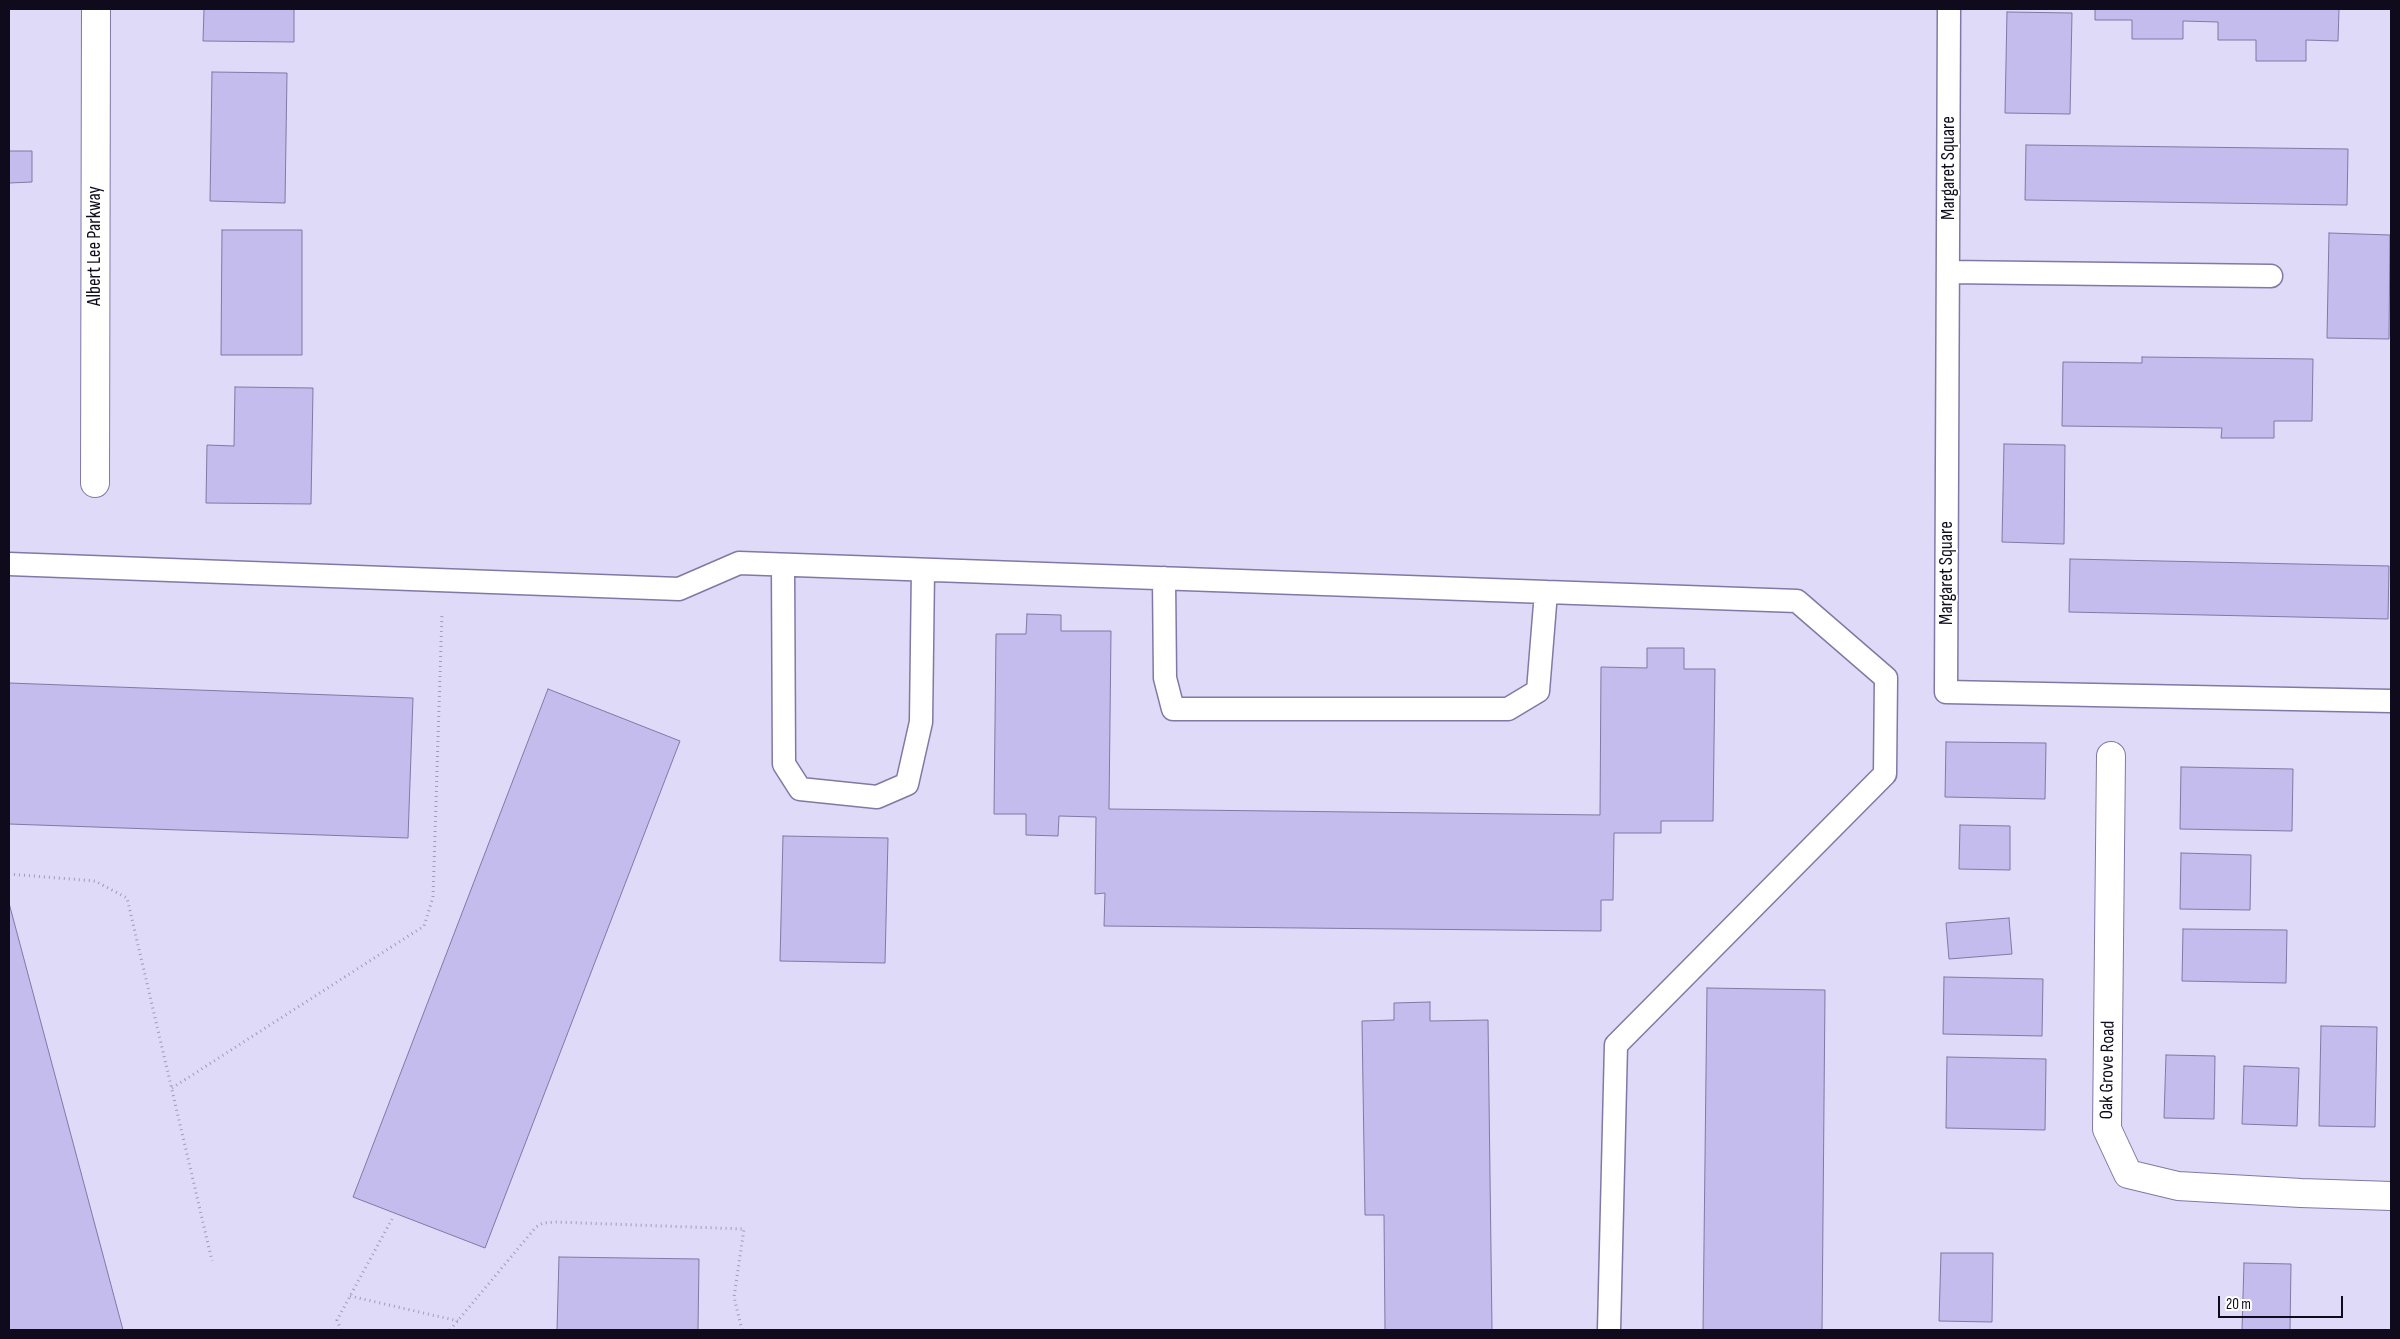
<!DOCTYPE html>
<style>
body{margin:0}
#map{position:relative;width:2400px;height:1339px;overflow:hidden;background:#dedaf8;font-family:"Sofia Sans Condensed",sans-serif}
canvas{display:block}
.frame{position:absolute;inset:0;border:10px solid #0f0b1c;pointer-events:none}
.scale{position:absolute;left:2218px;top:1296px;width:125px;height:22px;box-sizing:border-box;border:2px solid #0f0b1c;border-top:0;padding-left:6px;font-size:15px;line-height:18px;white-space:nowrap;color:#0f0b1c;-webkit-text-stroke:4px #fff;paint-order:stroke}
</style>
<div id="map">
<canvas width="2400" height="1339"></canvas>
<div class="frame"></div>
<div class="scale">20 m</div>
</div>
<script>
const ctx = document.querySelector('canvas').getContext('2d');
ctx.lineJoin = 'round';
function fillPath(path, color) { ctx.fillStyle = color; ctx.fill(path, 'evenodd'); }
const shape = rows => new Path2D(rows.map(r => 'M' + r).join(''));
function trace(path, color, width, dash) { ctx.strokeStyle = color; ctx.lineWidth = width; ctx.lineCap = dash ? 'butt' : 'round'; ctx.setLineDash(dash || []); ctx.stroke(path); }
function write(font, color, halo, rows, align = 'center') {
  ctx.font = font + ' "Sofia Sans Condensed",sans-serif'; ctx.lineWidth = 4; ctx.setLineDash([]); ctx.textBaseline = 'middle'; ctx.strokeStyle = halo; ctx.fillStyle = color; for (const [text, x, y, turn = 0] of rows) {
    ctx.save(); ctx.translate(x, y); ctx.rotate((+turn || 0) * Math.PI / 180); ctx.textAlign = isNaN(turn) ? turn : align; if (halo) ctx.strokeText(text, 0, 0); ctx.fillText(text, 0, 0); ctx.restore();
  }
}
const building = shape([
 [204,9,294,9,294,42,203,41,204,9],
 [2095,9,2339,9,2338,41,2306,40,2306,61,2256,61,2256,40,2218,40,2218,22,2183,21,2183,39,2132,39,2132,20,2095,20,2095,9],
 [2007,12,2072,13,2070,114,2005,113,2007,12],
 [212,72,287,73,285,203,210,201,212,72],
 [2026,145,2348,149,2347,205,2025,200,2026,145],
 [9,151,32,151,32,182,9,183,9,151],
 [222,230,302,230,302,355,221,355,222,230],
 [2329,233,2390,235,2389,339,2327,338,2329,233],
 [2142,357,2313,359,2312,421,2274,421,2274,438,2221,438,2222,428,2062,426,2063,362,2142,363,2142,357],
 [235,387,313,388,311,504,206,503,207,445,234,446,235,387],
 [2004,444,2065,445,2064,544,2002,542,2004,444],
 [2070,559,2389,566,2388,619,2069,612,2070,559],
 [1027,614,1061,615,1061,631,1111,631,1109,809,1600,815,1601,667,1647,668,1647,648,1684,648,1684,669,1715,669,1713,821,1661,821,1661,833,1614,833,1613,900,1601,900,1601,931,1104,926,1105,893,1095,894,1096,817,1059,816,1058,836,1026,835,1026,814,994,814,996,634,1026,634,1027,614],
 [9,683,413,698,408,838,9,824,9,683],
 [548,689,680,741,485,1248,353,1197,548,689],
 [1946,742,2046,743,2045,799,1945,797,1946,742],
 [2181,767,2293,769,2292,831,2180,829,2181,767],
 [1960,825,2010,826,2010,870,1959,869,1960,825],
 [783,836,888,838,885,963,780,961,783,836],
 [2181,853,2251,855,2250,910,2180,909,2181,853],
 [9,903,123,1330,9,1330,9,903],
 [2009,918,2012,954,1949,959,1946,923,2009,918],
 [2183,929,2287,930,2286,983,2182,981,2183,929],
 [1944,977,2043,979,2042,1036,1943,1034,1944,977],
 [1707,988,1825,990,1822,1330,1703,1330,1707,988],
 [1430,1002,1430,1021,1488,1020,1492,1330,1385,1330,1384,1215,1365,1215,1362,1021,1394,1020,1394,1003,1430,1002],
 [2321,1026,2377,1027,2375,1127,2319,1126,2321,1026],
 [2166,1055,2215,1056,2214,1119,2164,1118,2166,1055],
 [1947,1057,2046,1059,2045,1130,1946,1128,1947,1057],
 [2244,1066,2299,1068,2297,1126,2242,1124,2244,1066],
 [1941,1253,1993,1253,1992,1322,1939,1321,1941,1253],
 [559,1257,699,1259,698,1330,557,1330,559,1257],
 [2244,1263,2291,1264,2290,1330,2242,1330,2244,1263]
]);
fillPath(building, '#c3bced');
trace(building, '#8079a6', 1);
const lane = shape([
 [1949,9,1946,692,2391,701],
 [1949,272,2271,276],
 [9,564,679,589,739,563,1797,601,1886,678,1885,774,1616,1045,1609,1330],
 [783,565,784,764,800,789,877,797,907,784,921,722,923,570],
 [1164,578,1165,678,1173,709,1508,709,1538,691,1546,592]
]);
const street = shape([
 [95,483,96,9],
 [2111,756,2107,1129,2128,1174,2178,1186,2301,1193,2391,1196]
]);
trace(lane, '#8079a5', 25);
trace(street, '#8079a5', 30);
trace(shape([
 [9,874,95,881,127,898,212,1261],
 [172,1088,424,926,433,897,442,613],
 [350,1296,458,1321],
 [341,1330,337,1320,392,1219],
 [450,1330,536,1227,543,1223,556,1222,744,1229,734,1297,742,1330]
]), '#a09cb6', 3, [1, 4]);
trace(lane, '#fff', 22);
trace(street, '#fff', 28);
write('19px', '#0f0b1c', '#fff', [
 ["Margaret Square",1949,168,-90],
 ["Albert Lee Parkway",95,246,-90],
 ["Margaret Square",1947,573,-90],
 ["Oak Grove Road",2108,1070,-89]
]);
</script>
